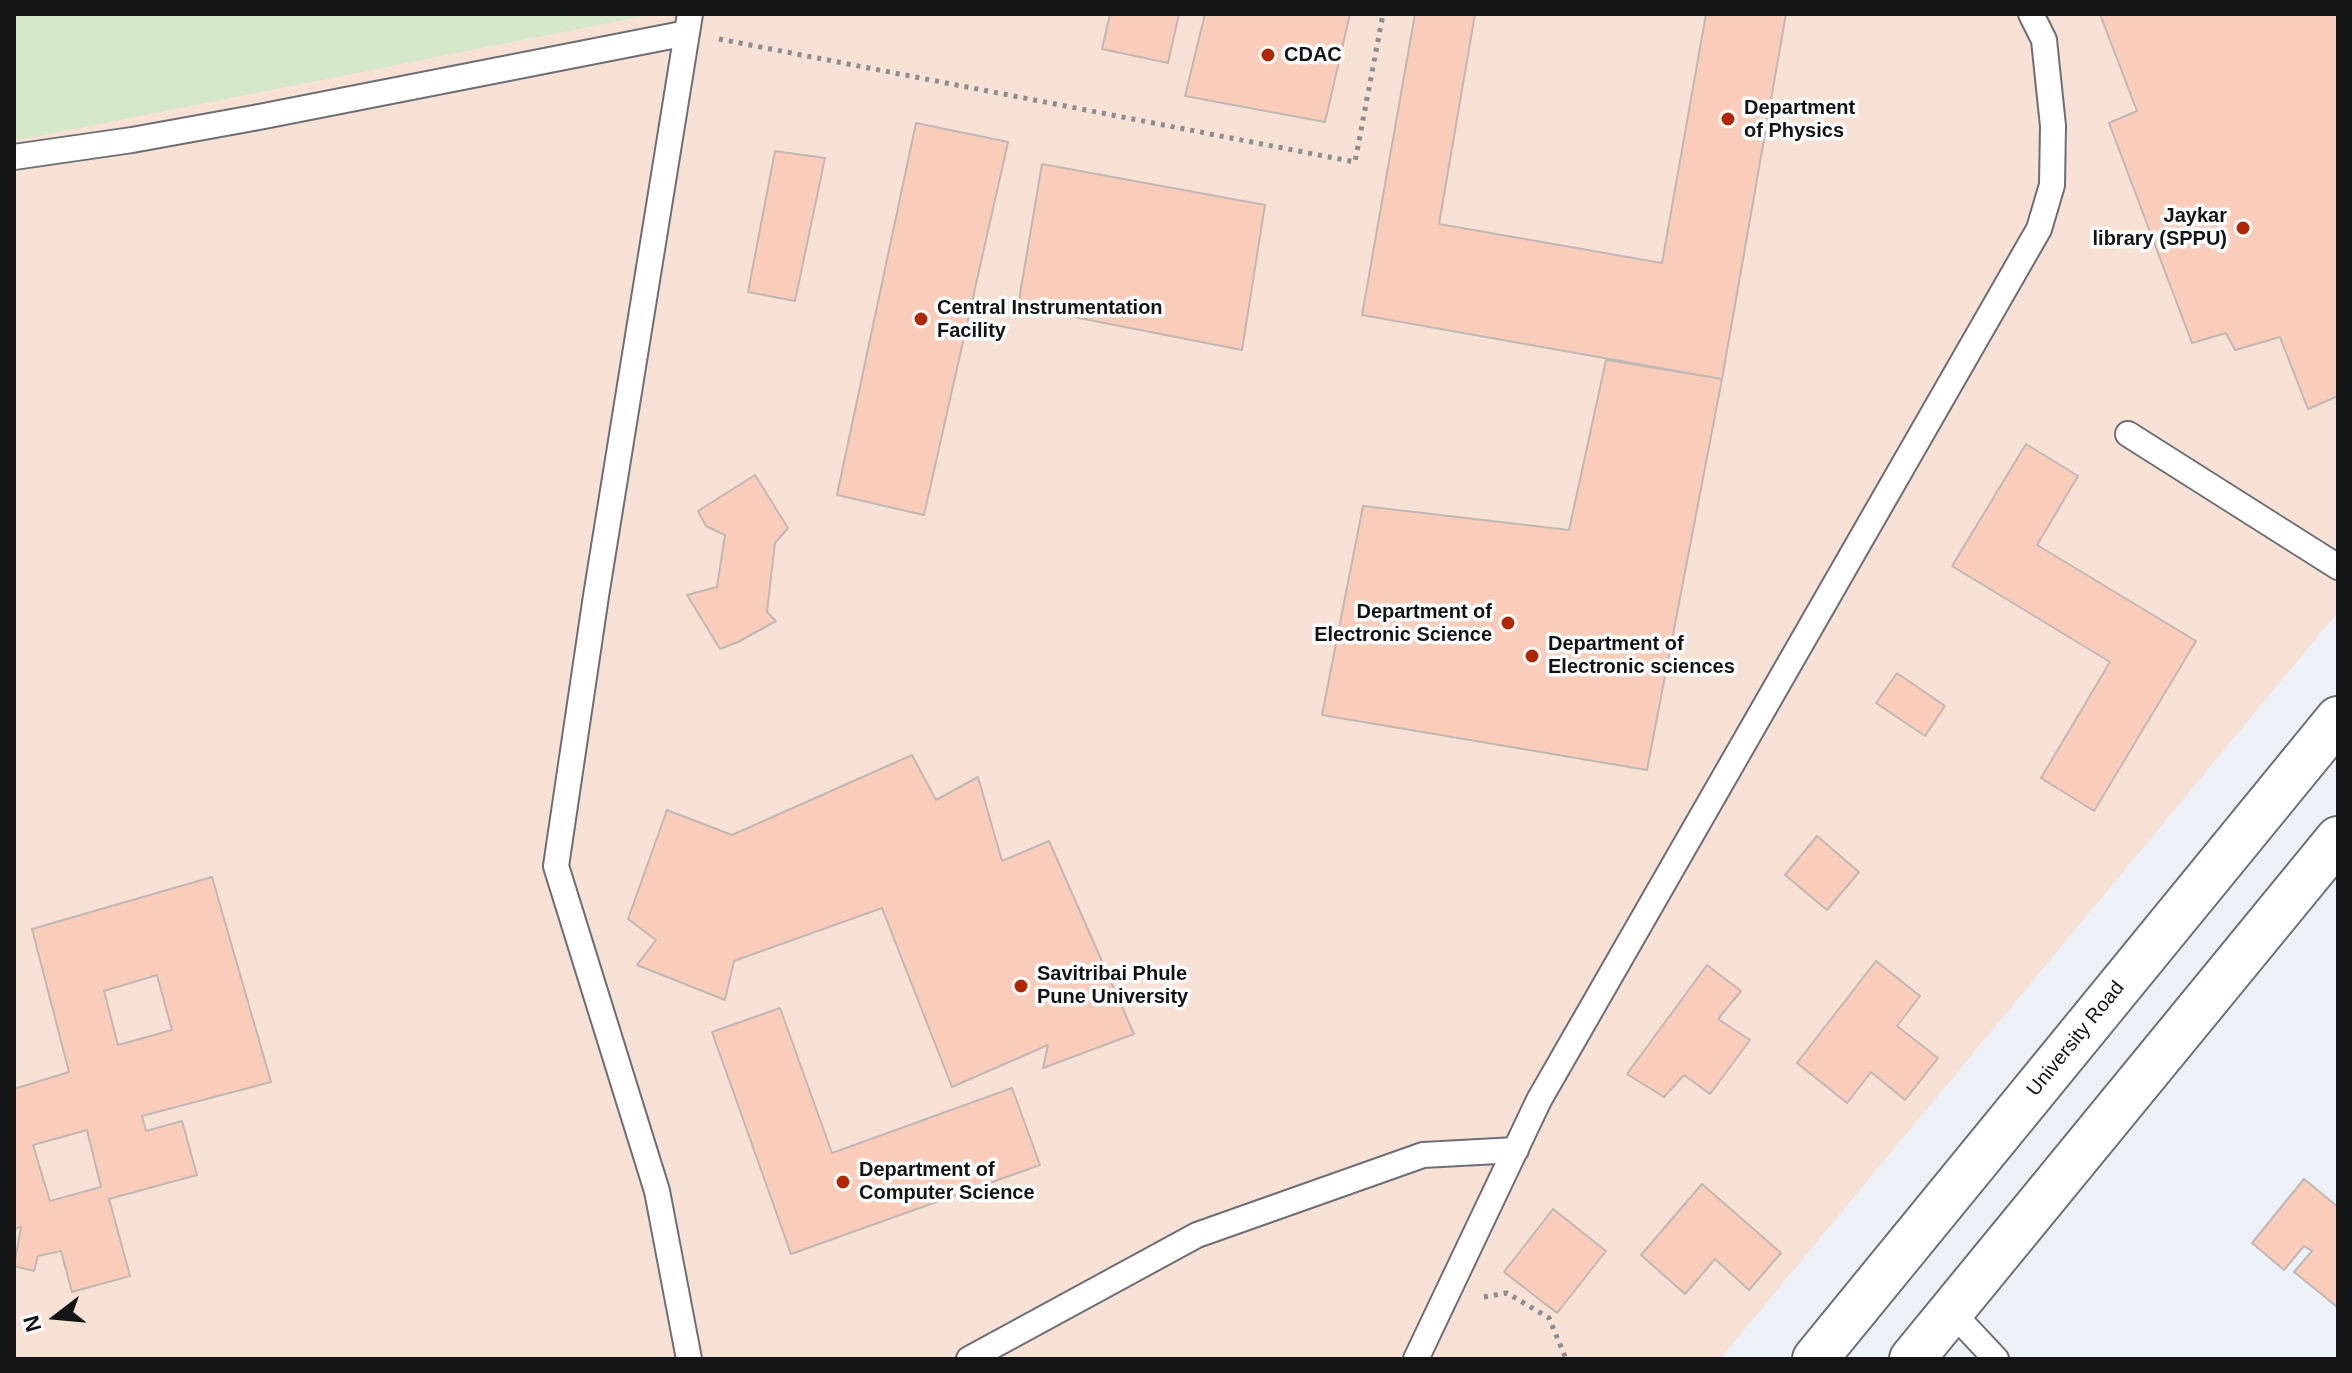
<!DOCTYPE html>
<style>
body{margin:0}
#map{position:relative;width:2352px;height:1373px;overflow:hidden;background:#ecf0f7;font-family:Arial,sans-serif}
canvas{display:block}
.frame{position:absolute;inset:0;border:16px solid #121416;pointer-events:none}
.north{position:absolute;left:16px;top:1277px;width:80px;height:80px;-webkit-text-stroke:6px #fff;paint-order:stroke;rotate:254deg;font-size:22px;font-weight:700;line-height:32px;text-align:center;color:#121416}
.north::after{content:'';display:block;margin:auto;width:28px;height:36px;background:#121416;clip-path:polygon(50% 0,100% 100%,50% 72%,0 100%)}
</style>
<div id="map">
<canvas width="2352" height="1373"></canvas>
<div class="frame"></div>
<div class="north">N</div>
</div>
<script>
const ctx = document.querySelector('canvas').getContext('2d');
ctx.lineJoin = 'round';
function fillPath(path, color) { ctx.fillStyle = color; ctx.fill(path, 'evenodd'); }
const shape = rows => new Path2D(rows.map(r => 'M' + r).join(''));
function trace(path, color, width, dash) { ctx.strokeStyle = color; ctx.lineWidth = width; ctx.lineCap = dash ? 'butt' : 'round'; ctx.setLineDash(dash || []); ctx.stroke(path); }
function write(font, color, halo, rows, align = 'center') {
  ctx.font = font + ' Arial,sans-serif'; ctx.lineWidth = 7; ctx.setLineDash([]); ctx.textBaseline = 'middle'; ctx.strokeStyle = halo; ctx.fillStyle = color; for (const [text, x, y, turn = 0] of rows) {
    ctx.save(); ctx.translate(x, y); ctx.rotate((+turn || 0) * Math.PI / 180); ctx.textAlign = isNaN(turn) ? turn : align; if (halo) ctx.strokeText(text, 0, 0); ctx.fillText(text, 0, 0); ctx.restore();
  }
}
fillPath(shape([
 [14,14,2338,14,2338,612,1720,1359,14,1359]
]), '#f7e1d4');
fillPath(shape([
 [14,14,654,14,14,141]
]), '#d4e7c9');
const building = shape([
 [1110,14,1179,14,1168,63,1102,49,1110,14],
 [1205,14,1350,14,1325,122,1185,96,1205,14],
 [1415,14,1475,14,1439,224,1662,263,1706,14,1786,14,1722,379,1362,315,1415,14],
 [2100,14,2338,14,2338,396,2308,409,2280,337,2235,350,2226,333,2192,343,2109,123,2137,111,2100,14],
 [916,123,1008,142,924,515,837,495,916,123],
 [775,151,825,158,795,301,748,292,775,151],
 [1042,164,1265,205,1242,350,1018,306,1042,164],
 [1606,360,1722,379,1647,770,1322,715,1363,506,1569,530,1606,360],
 [2026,444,2078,476,2037,545,2196,641,2094,811,2041,778,2110,662,1952,566,2026,444],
 [755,475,788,528,775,543,767,612,776,621,738,642,720,649,687,595,717,587,725,535,706,526,698,511,755,475],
 [1897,673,1945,706,1925,736,1876,703,1897,673],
 [912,755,936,800,978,777,1002,861,1049,841,1134,1034,1043,1068,1048,1045,952,1087,882,908,734,961,725,1000,637,965,656,940,628,919,667,810,732,835,912,755],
 [1817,836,1859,872,1827,910,1785,875,1817,836],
 [212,877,271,1082,142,1116,146,1131,182,1121,197,1175,109,1199,130,1276,72,1292,61,1251,38,1256,34,1271,14,1266,21,1227,14,1229,14,1089,69,1072,32,929,212,877],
 [157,975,172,1030,118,1045,104,991,157,975],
 [87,1130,101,1187,50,1201,33,1145,87,1130],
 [1876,961,1920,996,1897,1026,1938,1058,1905,1100,1871,1072,1847,1103,1797,1063,1876,961],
 [1707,965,1741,991,1718,1019,1750,1040,1710,1094,1684,1075,1664,1097,1627,1074,1707,965],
 [780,1008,832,1153,1012,1088,1040,1165,791,1254,712,1032,780,1008],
 [2304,1179,2338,1207,2338,1303,2336,1306,2294,1272,2312,1251,2304,1246,2284,1270,2252,1243,2304,1179],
 [1702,1184,1781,1253,1749,1290,1715,1259,1685,1294,1641,1255,1702,1184],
 [1553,1209,1606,1251,1557,1313,1504,1272,1553,1209]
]);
fillPath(building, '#facdbb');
trace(building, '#c0b8b4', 2);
const lane = shape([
 [14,157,132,140,259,117,687,33],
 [2128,434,2338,567],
 [1950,1310,1996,1359],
 [689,1359,657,1191,556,866,596,596,690,14],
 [969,1359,1197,1235,1423,1155,1516,1150],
 [1416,1359,1539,1100,2039,229,2052,185,2053,126,2044,40,2031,14]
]);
const primary = shape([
 [1815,1359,2338,719],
 [1912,1359,2338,839]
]);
trace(lane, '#6b6f75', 28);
trace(primary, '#6b6f75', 48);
trace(shape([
 [719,39,1355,162,1383,14],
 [1484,1297,1507,1293,1549,1318,1566,1359]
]), '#8a8d92', 5, [4, 6]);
trace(lane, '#fff', 24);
trace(primary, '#fff', 44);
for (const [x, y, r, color] of [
 [1268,55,8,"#b22601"],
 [1728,119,8,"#b22601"],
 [2243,228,8,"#b22601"],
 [921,319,8,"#b22601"],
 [1508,623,8,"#b22601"],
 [1532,656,8,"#b22601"],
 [1021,986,8,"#b22601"],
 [843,1182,8,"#b22601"]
]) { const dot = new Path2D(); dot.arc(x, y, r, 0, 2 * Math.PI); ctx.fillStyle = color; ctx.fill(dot); trace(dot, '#fff', 3); }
write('bold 20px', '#121416', '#fff', [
 ["CDAC",1284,55],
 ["Department",1744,108],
 ["of Physics",1744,131],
 ["Jaykar",2227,216,"right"],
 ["library (SPPU)",2227,239,"right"],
 ["Central Instrumentation",937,308],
 ["Facility",937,331],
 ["Department of",1492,612,"right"],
 ["Electronic Science",1492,635,"right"],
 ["Department of",1548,644],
 ["Electronic sciences",1548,667],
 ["Savitribai Phule",1037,974],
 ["Pune University",1037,997],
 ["Department of",859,1170],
 ["Computer Science",859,1193]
], 'left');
write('20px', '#121416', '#fff', [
 ["University Road",2076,1039,-51]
]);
</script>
